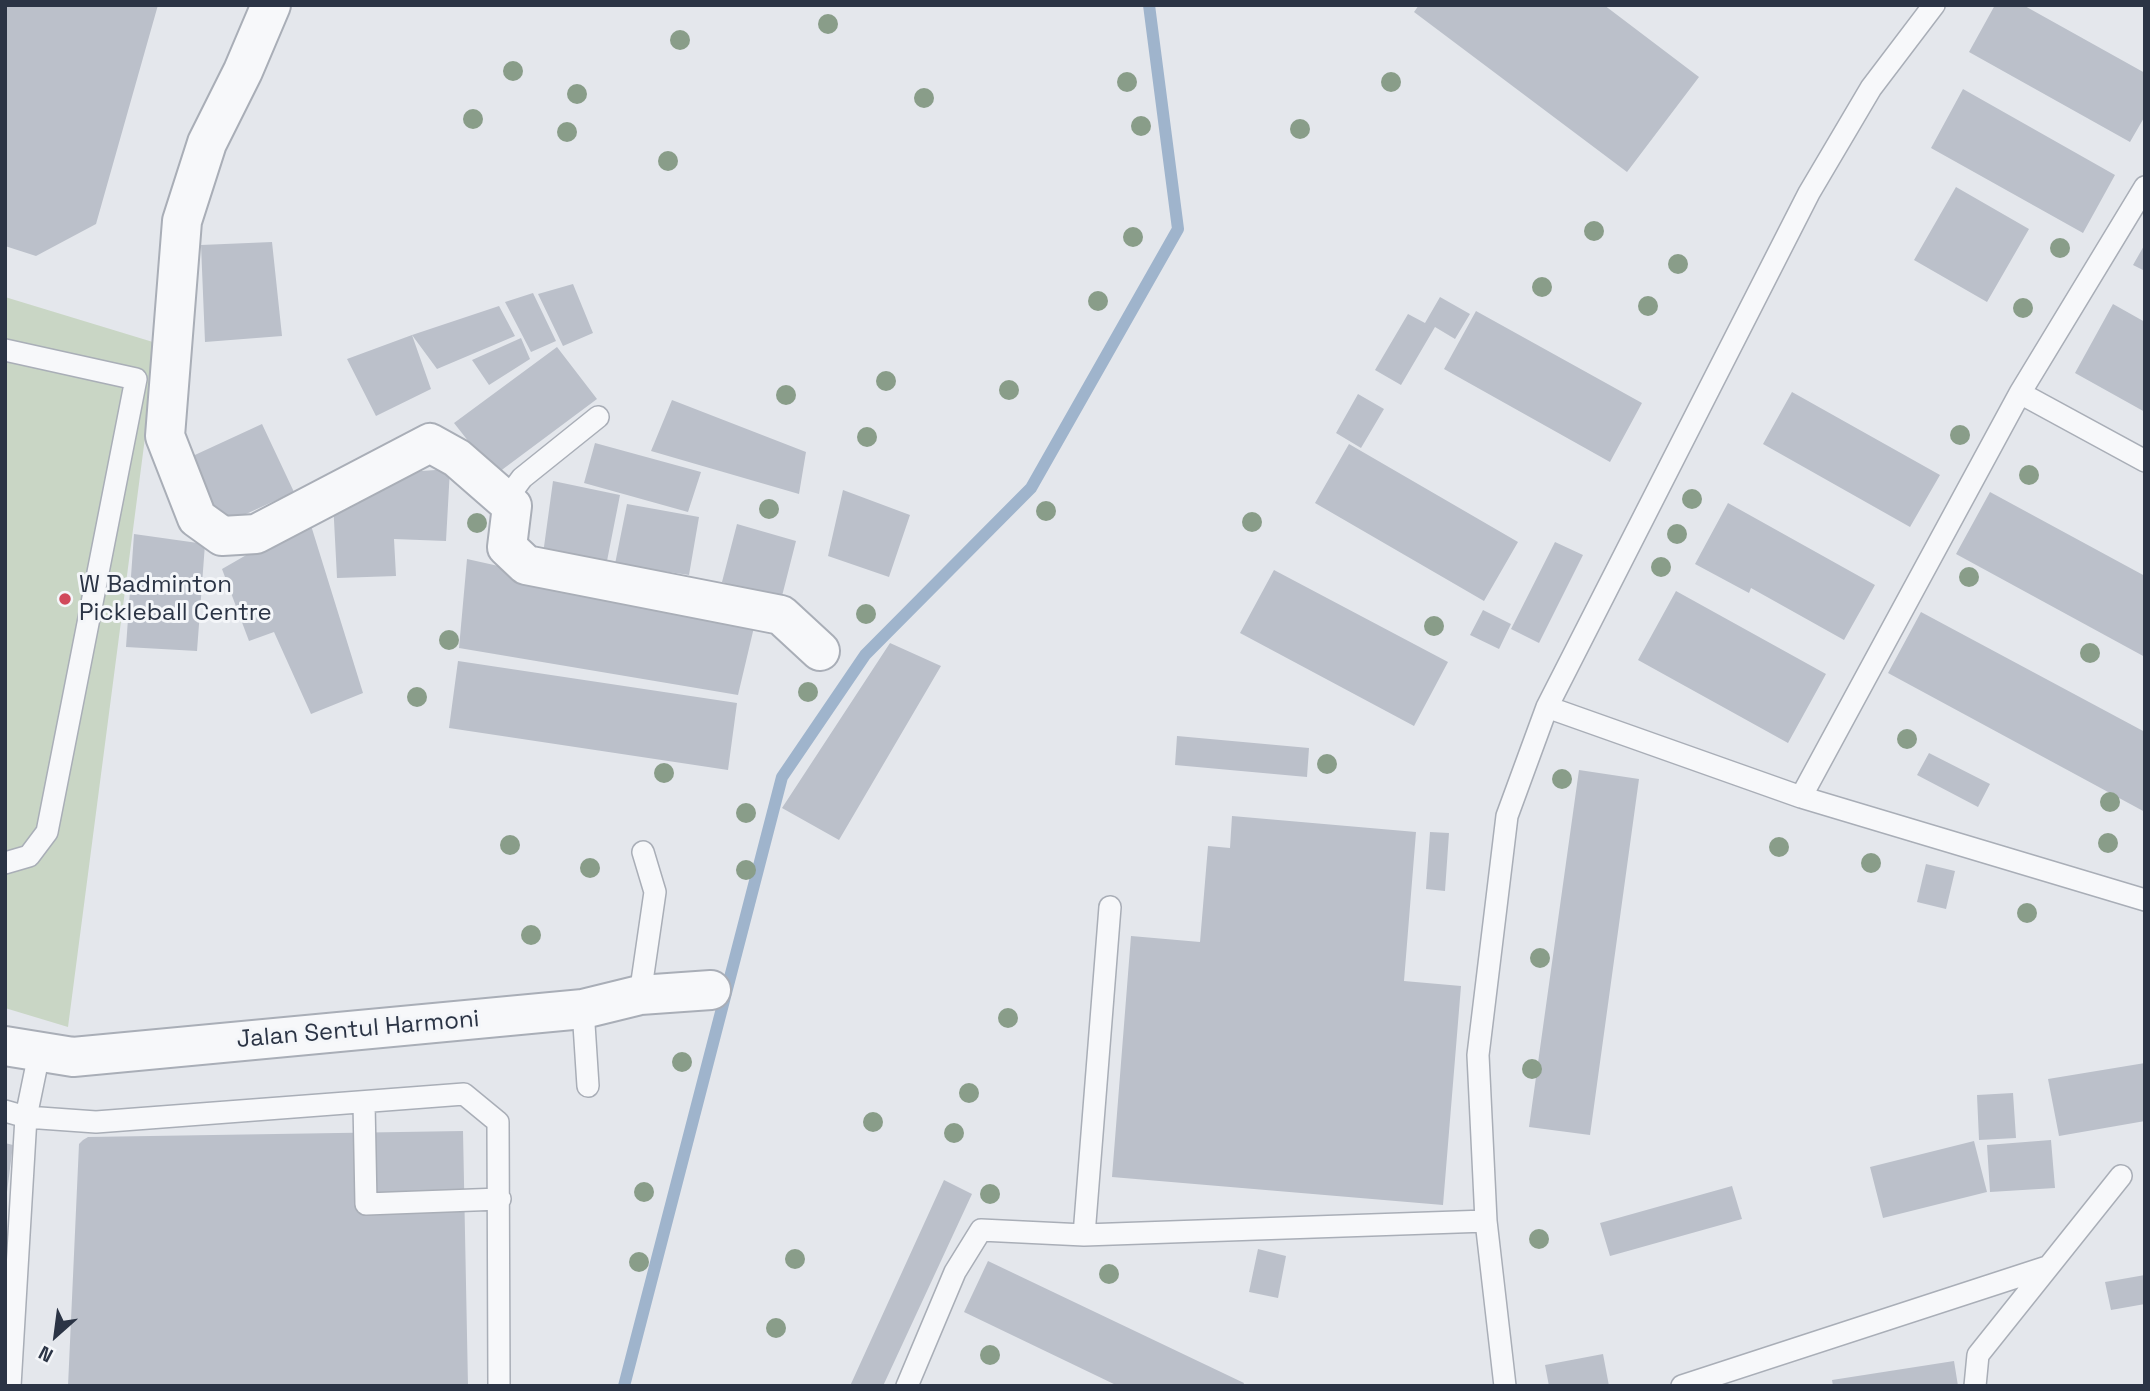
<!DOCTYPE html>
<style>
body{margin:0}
#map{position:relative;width:2150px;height:1391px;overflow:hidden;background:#e4e7ec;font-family:"Space Grotesk",sans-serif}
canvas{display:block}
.frame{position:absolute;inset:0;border:7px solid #2b3445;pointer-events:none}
.north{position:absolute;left:21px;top:1300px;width:70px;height:70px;-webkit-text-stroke:5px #f4f6f9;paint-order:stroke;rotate:208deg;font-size:19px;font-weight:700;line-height:28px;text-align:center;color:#2b3445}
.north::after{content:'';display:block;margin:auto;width:24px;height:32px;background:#2b3445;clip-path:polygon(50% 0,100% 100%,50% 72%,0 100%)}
</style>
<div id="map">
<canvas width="2150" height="1391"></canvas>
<div class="frame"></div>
<div class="north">N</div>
</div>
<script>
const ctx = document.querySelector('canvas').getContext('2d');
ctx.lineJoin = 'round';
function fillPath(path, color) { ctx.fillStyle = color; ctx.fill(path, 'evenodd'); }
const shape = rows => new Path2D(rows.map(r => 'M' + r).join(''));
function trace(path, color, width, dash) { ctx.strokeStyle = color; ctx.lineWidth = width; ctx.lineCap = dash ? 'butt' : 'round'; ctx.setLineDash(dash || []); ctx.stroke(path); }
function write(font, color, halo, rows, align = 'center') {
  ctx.font = font + ' "Space Grotesk",sans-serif'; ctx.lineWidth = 6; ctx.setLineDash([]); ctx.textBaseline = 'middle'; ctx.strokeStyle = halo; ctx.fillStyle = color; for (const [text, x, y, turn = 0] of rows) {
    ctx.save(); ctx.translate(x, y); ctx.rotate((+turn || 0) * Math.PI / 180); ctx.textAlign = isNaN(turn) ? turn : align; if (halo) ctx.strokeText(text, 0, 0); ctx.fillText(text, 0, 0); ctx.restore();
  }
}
fillPath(shape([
 [5,297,166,346,146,430,68,1027,5,1008]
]), '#c9d6c5');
trace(shape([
 [624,1386,782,777,865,655,1031,488,1178,229,1149,5]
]), '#9fb4cc', 12);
fillPath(shape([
 [5,5,158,5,96,224,36,256,5,246],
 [1419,5,1604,5,1699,77,1627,172,1414,12],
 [1995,5,2023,5,2145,73,2145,116,2130,142,1969,52],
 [1963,89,2115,175,2083,233,1931,148],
 [1956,187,2029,229,1987,302,1914,260],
 [272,242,282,336,205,342,201,245],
 [2145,244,2145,271,2133,265],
 [573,284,593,333,563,346,538,294],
 [533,293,556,341,531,352,505,302],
 [1440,297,1470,314,1455,339,1435,327,1401,385,1375,370,1408,314,1425,323],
 [2113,304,2145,322,2145,412,2075,373],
 [499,306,515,336,437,369,412,335,431,389,376,416,347,359,412,335],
 [1476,311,1642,403,1610,462,1444,369],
 [521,338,530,359,489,385,472,360],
 [557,347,597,399,495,475,454,423],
 [1792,392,1940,475,1910,527,1763,444],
 [1358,394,1384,409,1361,448,1336,433],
 [672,400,806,452,799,494,651,451],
 [262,424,294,492,222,525,184,460],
 [595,443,701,472,688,512,584,483],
 [1349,444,1518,542,1484,601,1315,503],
 [450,469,446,541,394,539,396,576,337,578,333,501,393,473],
 [553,481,620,495,606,566,543,554],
 [843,490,910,515,889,577,828,556],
 [1990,492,2145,576,2145,657,1956,554],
 [1728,503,1875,585,1844,640,1751,588,1749,593,1695,564],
 [627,504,699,517,689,575,615,564],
 [309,519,363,693,311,714,274,632,249,641,222,569],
 [737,524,796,541,781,600,722,582],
 [134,534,205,544,197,651,126,647],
 [1555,542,1583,555,1539,643,1511,629],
 [467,559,755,623,738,695,459,648],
 [1274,570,1448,662,1414,726,1240,633],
 [1676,591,1826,674,1788,743,1638,660],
 [1483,610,1511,624,1499,649,1470,635],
 [1921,612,2145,732,2145,812,1888,673],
 [890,643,941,666,839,840,782,808],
 [458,661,737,703,728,770,449,728],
 [1177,736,1309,748,1307,777,1175,765],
 [1929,753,1990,784,1978,807,1917,775],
 [1579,770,1639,779,1590,1135,1529,1127],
 [1232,816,1416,832,1404,981,1461,986,1443,1205,1112,1177,1131,936,1200,942,1208,846,1230,848],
 [1430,832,1449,833,1445,891,1426,889],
 [1926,864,1955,871,1946,909,1917,902],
 [2145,1063,2145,1121,2059,1136,2048,1079],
 [2013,1093,2016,1138,1979,1140,1977,1095],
 [463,1131,468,1386,68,1386,79,1144,83,1140,88,1137],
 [2051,1140,2055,1188,1990,1192,1987,1145],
 [1974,1141,1987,1192,1883,1218,1870,1167],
 [5,1143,13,1145,7,1192,5,1192],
 [944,1180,972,1194,883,1386,850,1386],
 [1732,1186,1742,1219,1610,1256,1600,1223],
 [1258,1249,1286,1256,1278,1298,1249,1292],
 [988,1261,1244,1383,1243,1386,1118,1386,964,1312],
 [2145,1275,2145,1304,2111,1310,2105,1282],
 [1603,1354,1609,1386,1549,1386,1545,1365],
 [1954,1361,1958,1386,1833,1386,1832,1380]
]), '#bbc0ca');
const service = shape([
 [5,350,136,379,47,832,29,856,5,863],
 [2020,393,2145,461],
 [505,501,522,478,598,417],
 [1547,707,1801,797,2145,900],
 [1801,797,2020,393,2145,187],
 [640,995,655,892,643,852],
 [583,1009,588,1086],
 [364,1103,366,1204,500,1199],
 [5,1111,26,1117,96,1122,464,1094,498,1122,499,1386],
 [1084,1235,1110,907],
 [10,1386,26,1117,39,1054],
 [907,1386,955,1272,981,1230,1084,1235,1486,1221],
 [1505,1386,1486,1221,1478,1055,1507,816,1547,707,1809,193,1871,88,1934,5],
 [1682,1386,2047,1267],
 [1975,1386,1978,1355,2121,1176]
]);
const minor = shape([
 [271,5,243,71,207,143,182,221,165,436,197,518,222,536,256,534,430,443,457,458,512,506,507,547,526,565,781,615,820,651],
 [5,1046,73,1057,583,1009,640,995,711,990]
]);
trace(service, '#a9aeb7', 24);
trace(minor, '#a9aeb7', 42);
trace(service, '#f7f8fa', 21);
trace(minor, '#f7f8fa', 38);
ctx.fillStyle = '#899d89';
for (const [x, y] of [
 [828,24],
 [680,40],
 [513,71],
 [1127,82],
 [1391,82],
 [577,94],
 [924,98],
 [473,119],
 [1141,126],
 [1300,129],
 [567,132],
 [668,161],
 [1594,231],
 [1133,237],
 [2060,248],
 [1678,264],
 [1542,287],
 [1098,301],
 [1648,306],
 [2023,308],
 [886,381],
 [1009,390],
 [786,395],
 [1960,435],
 [867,437],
 [2029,475],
 [1692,499],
 [769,509],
 [1046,511],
 [1252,522],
 [477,523],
 [1677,534],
 [1661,567],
 [1969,577],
 [866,614],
 [1434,626],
 [449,640],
 [2090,653],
 [808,692],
 [417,697],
 [1907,739],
 [1327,764],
 [664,773],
 [1562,779],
 [2110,802],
 [746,813],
 [2108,843],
 [510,845],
 [1779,847],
 [1871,863],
 [590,868],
 [746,870],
 [2027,913],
 [531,935],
 [1540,958],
 [1008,1018],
 [682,1062],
 [1532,1069],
 [969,1093],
 [873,1122],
 [954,1133],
 [644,1192],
 [990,1194],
 [1539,1239],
 [795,1259],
 [639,1262],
 [1109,1274],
 [776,1328],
 [990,1355]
]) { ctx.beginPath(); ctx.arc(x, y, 10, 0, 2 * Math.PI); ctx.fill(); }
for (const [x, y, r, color] of [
 [65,599,7,"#d1495b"]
]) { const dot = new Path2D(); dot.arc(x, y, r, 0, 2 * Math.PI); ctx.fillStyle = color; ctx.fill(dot); trace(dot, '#f4f6f9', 2.5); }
write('24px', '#2b3445', '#f4f6f9', [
 ["W Badminton",79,585],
 ["Pickleball Centre",79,613]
], 'left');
write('24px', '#2b3445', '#f4f6f9', [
 ["Jalan Sentul Harmoni",358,1030,-5]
]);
</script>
